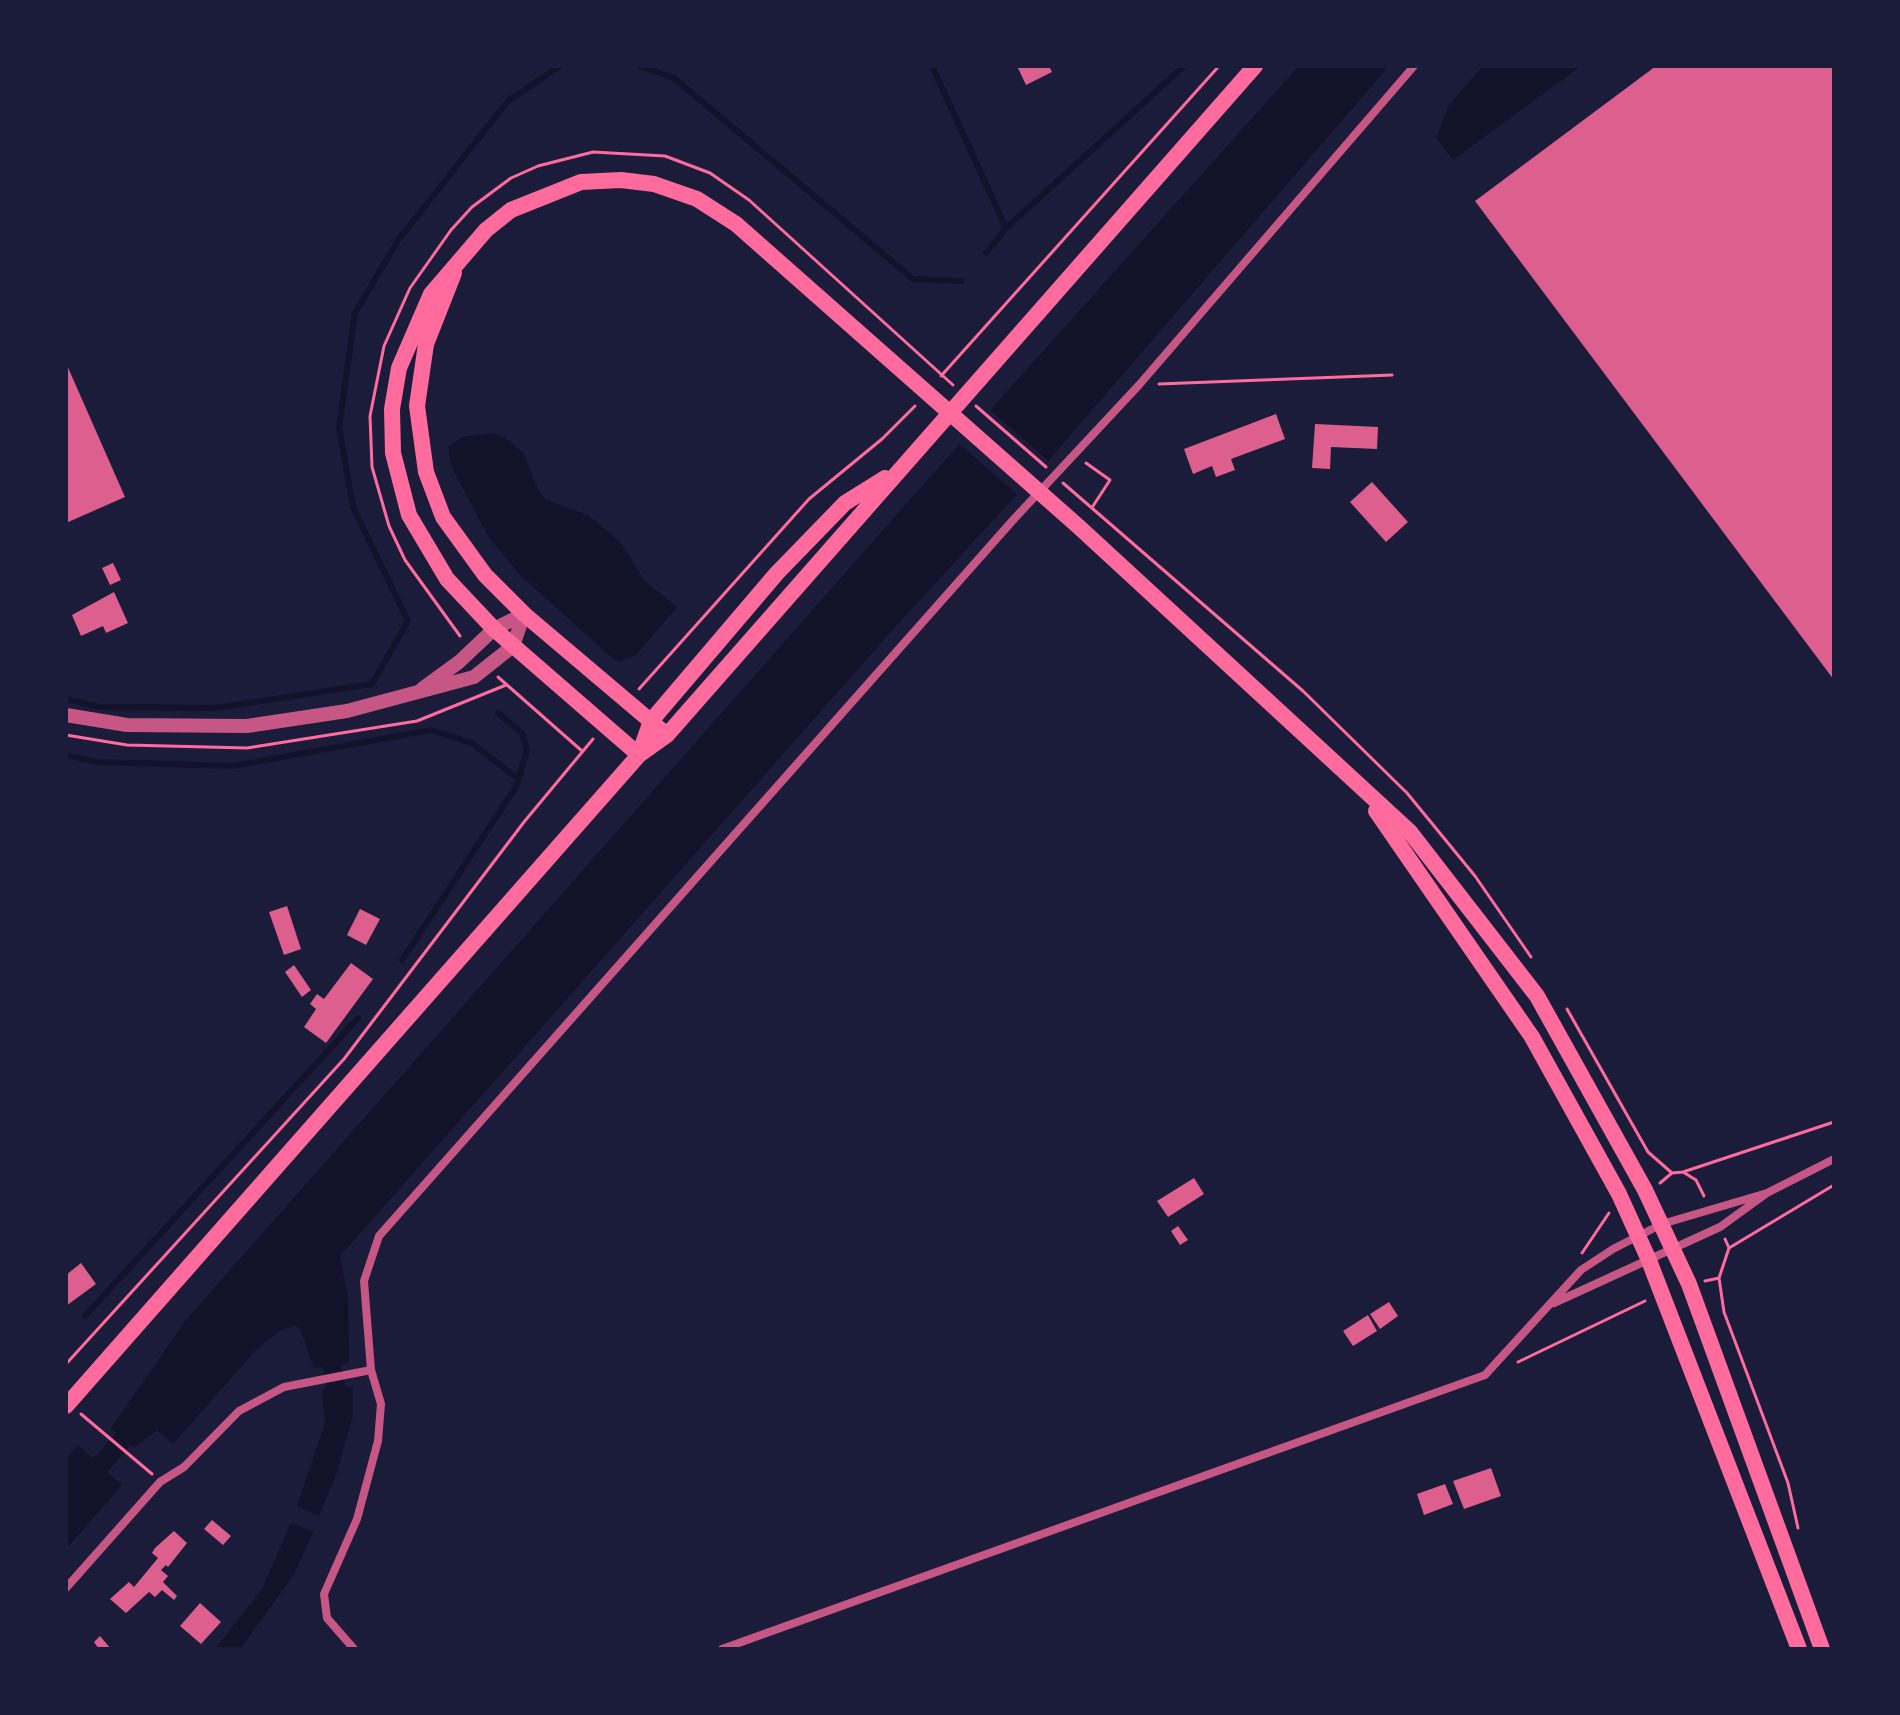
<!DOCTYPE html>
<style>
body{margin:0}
#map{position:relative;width:1900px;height:1715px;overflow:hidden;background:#1b1b3a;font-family:"Crimson Pro",serif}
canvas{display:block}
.frame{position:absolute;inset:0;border:68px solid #1b1b3a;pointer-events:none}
</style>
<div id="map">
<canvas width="1900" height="1715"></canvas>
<div class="frame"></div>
</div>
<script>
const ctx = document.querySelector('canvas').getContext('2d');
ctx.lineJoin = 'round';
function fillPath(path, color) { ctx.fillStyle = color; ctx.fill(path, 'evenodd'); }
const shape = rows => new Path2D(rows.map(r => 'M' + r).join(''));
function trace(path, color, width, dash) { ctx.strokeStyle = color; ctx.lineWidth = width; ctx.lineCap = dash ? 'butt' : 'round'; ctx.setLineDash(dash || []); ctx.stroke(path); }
fillPath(shape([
 [1299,66,1389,66,1054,454,896,626,340,1256,348,1298,349,1363,341,1365,345,1385,353,1389,353,1415,337,1472,319,1516,297,1506,325,1423,322,1391,326,1388,323,1367,314,1368,300,1329,295,1325,279,1331,256,1350,173,1444,157,1430,134,1448,131,1445,107,1472,122,1485,66,1549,66,1459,78,1445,92,1458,98,1454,116,1433,111,1428,186,1320,914,495],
 [1483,66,1581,66,1453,160,1436,138,1449,105],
 [494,433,506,438,523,453,539,491,547,500,588,515,621,543,645,581,677,607,636,655,619,662,611,657,520,575,488,536,452,468,448,447,462,437],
 [291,1523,313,1532,293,1576,240,1649,215,1649,262,1589]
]), '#12122b');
fillPath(shape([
 [988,408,1051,463,1020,497,957,442]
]), '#1b1b3a');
trace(shape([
 [640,66,674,78,913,279,962,281],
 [932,66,1006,228,1184,66],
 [986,253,1006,228],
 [66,699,98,707,216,708,372,684,408,621,353,507,339,427,355,313,399,239,508,101,560,66],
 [66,755,97,762,233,766,431,730,472,743,518,779],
 [402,960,516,787,527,750,522,733,498,713],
 [85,1316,358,1018]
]), '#12122b', 6);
fillPath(shape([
 [1017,66,1049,66,1052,72,1026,85],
 [1656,66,1834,66,1834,680,1475,201],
 [66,363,125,497,66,523],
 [1276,414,1285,439,1231,459,1235,470,1216,477,1212,466,1193,474,1184,449],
 [1315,424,1378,427,1377,449,1331,447,1330,469,1312,468],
 [1372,482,1408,522,1386,542,1350,502],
 [113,563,121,580,110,585,102,568],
 [114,592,128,623,106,633,103,626,81,636,72,615],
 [287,906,301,949,284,955,269,912],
 [360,909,380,919,366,945,347,935],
 [351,963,373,979,326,1043,304,1027,316,1009,310,1004,317,994,324,999],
 [294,965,311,990,302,997,285,972],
 [1194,1178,1204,1194,1168,1217,1157,1201],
 [1178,1226,1188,1240,1180,1245,1171,1231],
 [81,1263,96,1284,66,1306,66,1275],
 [1389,1302,1398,1316,1380,1329,1370,1314],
 [1368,1315,1377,1331,1353,1346,1343,1331],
 [1491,1468,1501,1496,1464,1509,1453,1481],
 [1445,1484,1453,1504,1424,1515,1417,1494],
 [212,1520,231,1536,223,1545,204,1529],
 [174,1531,187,1543,168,1567,166,1565,161,1570,168,1576,163,1582,177,1596,174,1600,162,1590,155,1597,149,1592,126,1613,110,1599,129,1582,134,1587,158,1558,152,1553,155,1548],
 [200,1603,221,1622,201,1644,180,1626],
 [100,1636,111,1649,99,1649,94,1642]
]), '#dd5f8e');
trace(shape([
 [941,376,1219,66],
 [1159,384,1392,375],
 [976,406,1046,467],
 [1086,463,1110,480,1093,506],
 [1063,483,1303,691,1407,793,1475,876,1531,957],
 [460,636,405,560,389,526,372,467,370,416,384,346,410,288,451,230,472,207,511,178,538,166,593,152,665,156,710,173,749,200,953,385],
 [498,677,582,751],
 [639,689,809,499,882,439,915,406],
 [66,735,127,745,247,748,417,721,506,685],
 [1567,1009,1648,1152,1672,1173,1683,1172,1696,1180,1704,1196],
 [1683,1172,1834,1122],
 [1660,1183,1672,1173],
 [1725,1239,1729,1248,1719,1278,1724,1312,1788,1483,1798,1528],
 [1729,1248,1834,1185],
 [1582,1253,1609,1213],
 [1705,1281,1719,1278],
 [1518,1362,1645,1301],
 [66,1364,344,1059,524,822,593,739],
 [81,1414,152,1474]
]), '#ff6b9d', 3);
trace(shape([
 [1554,1303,1720,1227,1767,1193,1834,1159],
 [66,1588,160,1482,184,1467,239,1411,284,1387,371,1370],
 [354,1649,327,1618,324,1594,357,1519,378,1441,381,1404,371,1370,364,1281,379,1236,1014,519,1139,385,1414,66],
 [722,1649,1485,1375,1581,1270,1613,1249,1662,1224,1767,1193]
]), '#c65784', 8);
trace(shape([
 [422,689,459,662,494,629,524,614],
 [66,715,127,725,247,726,347,711,474,677,513,646,524,614]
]), '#c65784', 14);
trace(shape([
 [454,273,426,344,417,406,426,472,443,517,485,575,524,614,667,735],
 [639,755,494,629,447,579,409,515,393,453,392,409,399,368,431,294,486,230,511,210,581,182,621,180,654,184,697,199,736,224,1079,527,1410,832,1537,996,1645,1190,1689,1284,1822,1649],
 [639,755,651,721,777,573,845,503,885,478],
 [1376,811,1532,1037,1619,1194,1648,1258,1799,1649],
 [66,1406,639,755,667,735,1255,66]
]), '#ff6b9d', 16);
</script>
